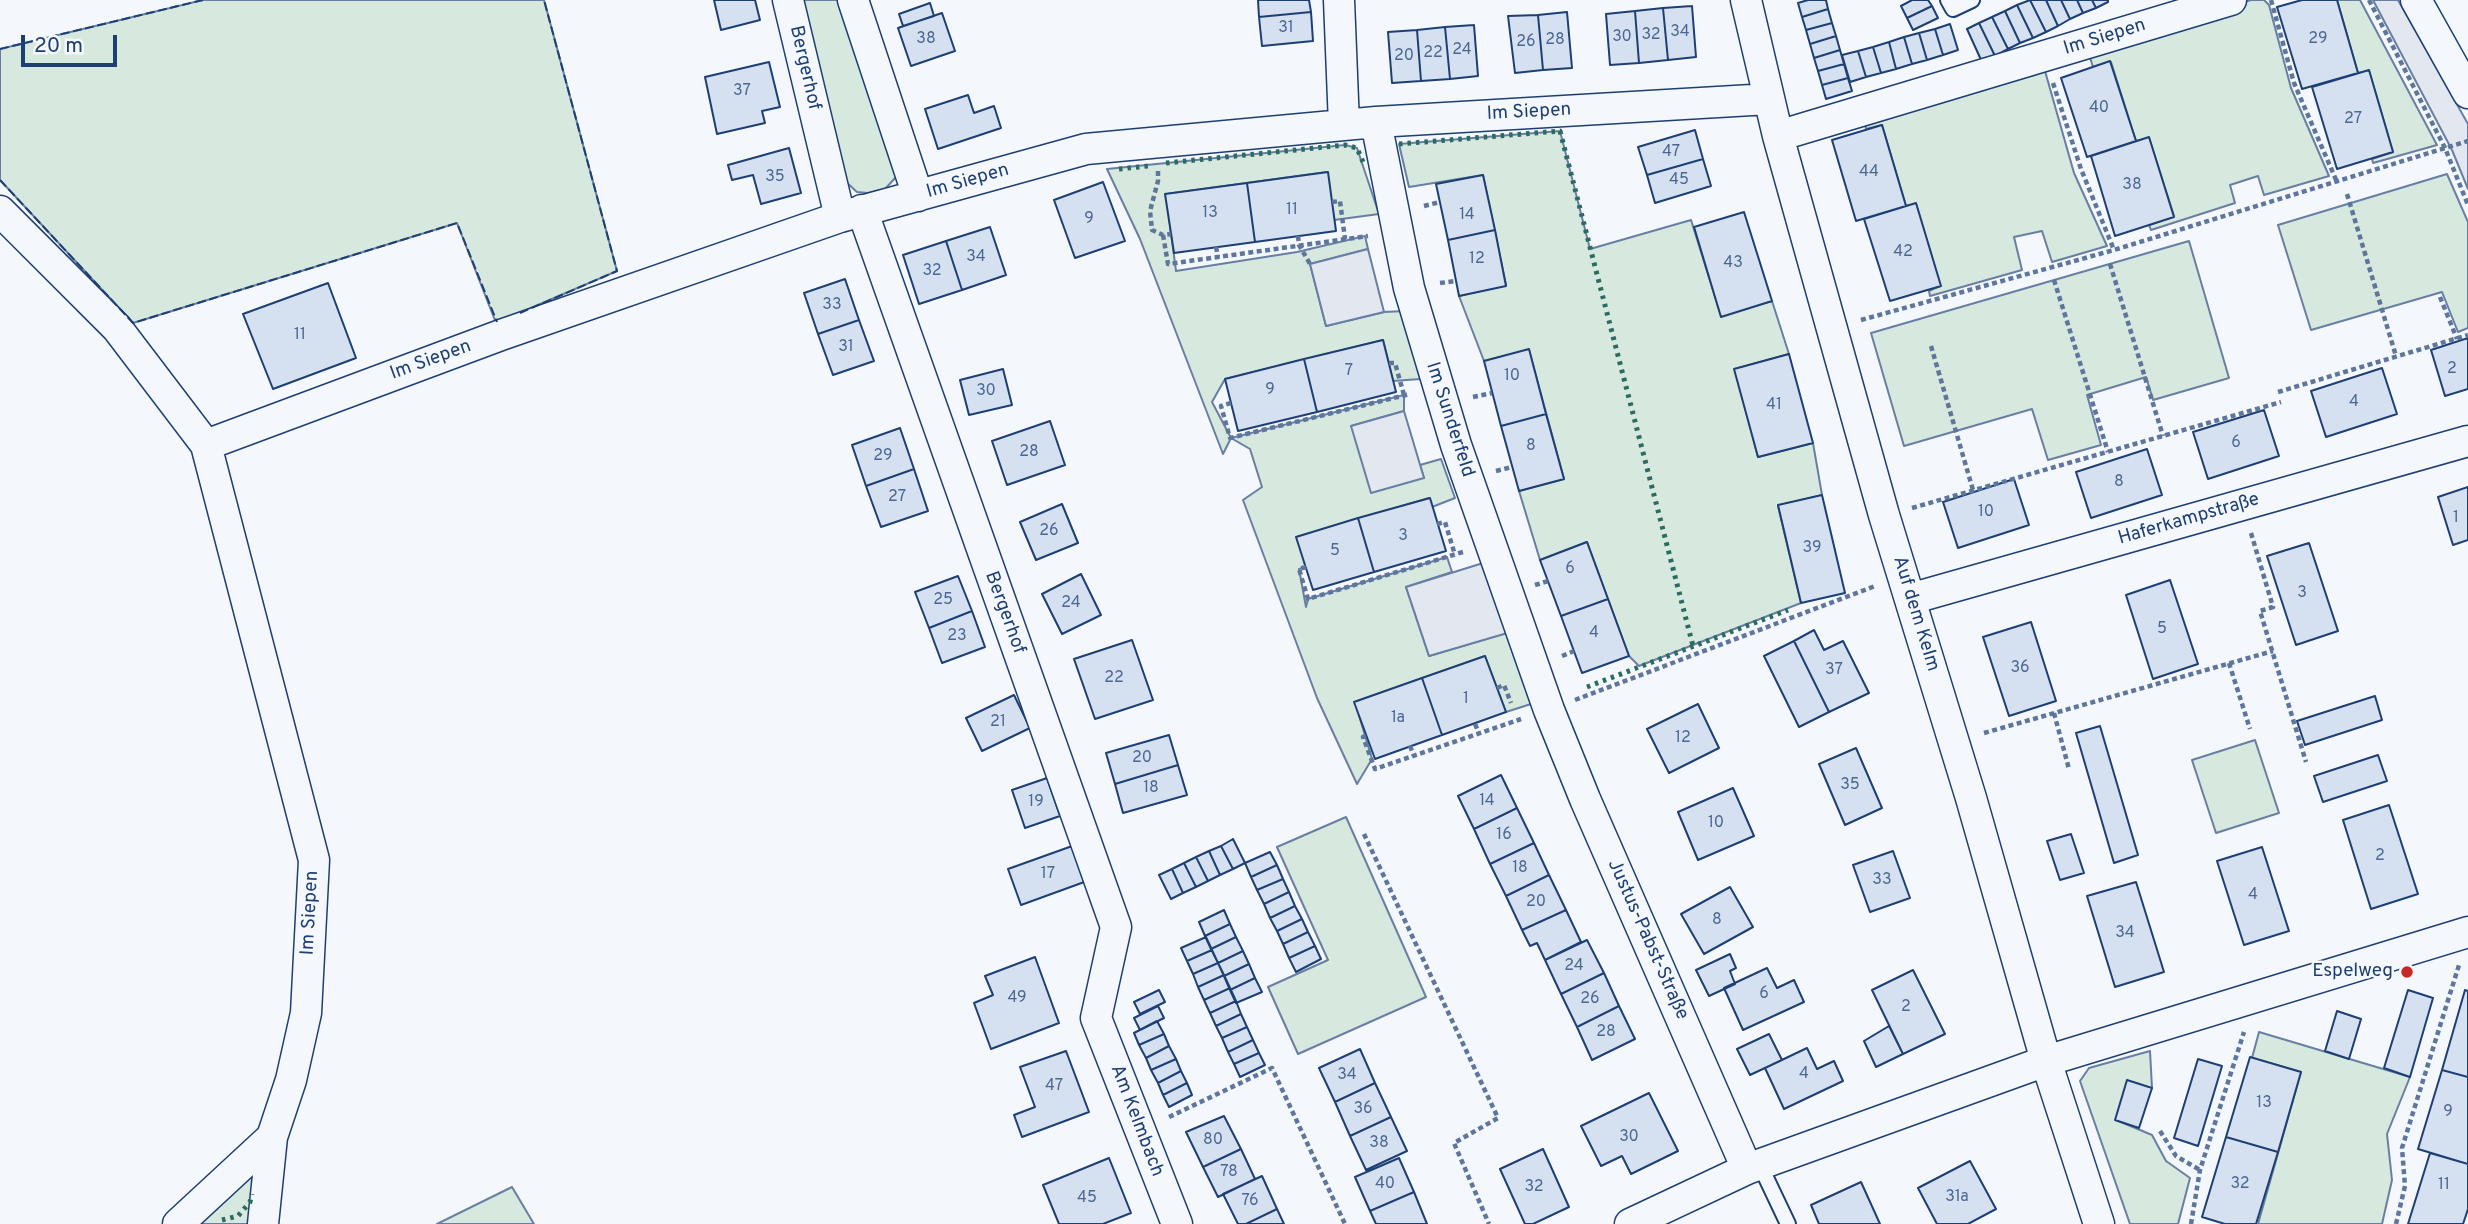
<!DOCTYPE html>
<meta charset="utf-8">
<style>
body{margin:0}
#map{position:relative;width:2468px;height:1224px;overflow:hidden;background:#f4f7fb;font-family:Overpass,sans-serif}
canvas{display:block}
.scale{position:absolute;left:21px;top:35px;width:96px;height:32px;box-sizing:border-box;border:4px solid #1d3f73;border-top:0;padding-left:9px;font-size:21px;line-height:24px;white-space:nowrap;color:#1d3f73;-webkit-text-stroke:5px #f4f7fb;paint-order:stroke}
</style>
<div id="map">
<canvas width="2468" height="1224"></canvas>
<div class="scale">20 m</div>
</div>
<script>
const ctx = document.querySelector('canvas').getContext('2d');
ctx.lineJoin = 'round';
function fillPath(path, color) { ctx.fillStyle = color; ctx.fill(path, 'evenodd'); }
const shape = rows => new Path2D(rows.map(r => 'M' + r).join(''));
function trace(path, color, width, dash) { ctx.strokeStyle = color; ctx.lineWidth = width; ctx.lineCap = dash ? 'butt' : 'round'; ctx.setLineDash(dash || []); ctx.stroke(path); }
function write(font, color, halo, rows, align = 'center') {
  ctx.font = font + ' Overpass,sans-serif'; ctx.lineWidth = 5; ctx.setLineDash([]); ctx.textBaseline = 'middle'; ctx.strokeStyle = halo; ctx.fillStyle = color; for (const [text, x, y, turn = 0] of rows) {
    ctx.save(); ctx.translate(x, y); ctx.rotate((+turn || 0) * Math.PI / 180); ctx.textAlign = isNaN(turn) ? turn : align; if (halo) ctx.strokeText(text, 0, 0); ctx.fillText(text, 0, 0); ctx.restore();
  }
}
const green = shape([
 [203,0,544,0,617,271,496,323,457,223,133,323,0,180,0,49,203,0],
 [802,0,840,0,894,157,896,177,885,189,868,193,857,192,845,181,802,0],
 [2251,0,2264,0,2269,5,2291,88,2329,176,2264,195,2258,176,2230,185,2235,203,2151,230,2149,225,2174,216,2149,138,2136,141,2111,62,2093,67,2088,51,2251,0],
 [2337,0,2360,0,2437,145,2373,163,2372,159,2393,152,2369,71,2358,73,2337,0],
 [2043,64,2074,173,2107,246,2052,262,2042,231,2014,237,2022,270,1930,296,1929,291,1940,286,1916,204,1906,206,1882,125,1866,129,1863,116,2043,64],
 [1560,131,1590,249,1691,220,1721,316,1772,301,1789,354,1735,369,1758,457,1813,443,1822,495,1778,506,1801,603,1639,666,1629,656,1587,542,1540,560,1519,491,1564,479,1529,350,1484,361,1459,296,1506,285,1483,175,1409,187,1399,144,1560,131],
 [1345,145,1357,148,1379,214,1334,220,1327,172,1166,194,1176,271,1297,252,1365,236,1368,249,1310,264,1326,326,1384,312,1405,311,1418,361,1420,379,1393,381,1383,340,1225,379,1212,402,1231,438,1404,395,1404,411,1351,426,1424,478,1420,465,1441,459,1455,498,1432,507,1429,498,1297,537,1306,567,1299,569,1306,607,1308,599,1447,557,1452,572,1406,587,1429,656,1506,633,1531,704,1506,712,1485,656,1355,702,1372,759,1357,784,1317,698,1243,500,1262,487,1250,449,1231,438,1223,454,1140,239,1107,169,1345,145],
 [2447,174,2468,222,2468,328,2458,332,2442,292,2311,330,2278,225,2447,174],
 [2189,241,2229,378,2153,400,2146,377,2087,395,2101,445,2048,460,2032,409,1904,446,1871,333,2189,241],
 [2255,740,2279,813,2216,833,2192,760,2255,740],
 [1346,817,1426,997,1298,1054,1268,987,1328,960,1277,847,1346,817],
 [2259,1032,2410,1077,2387,1134,2392,1180,2382,1224,2258,1224,2301,1072,2252,1058,2259,1032],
 [2150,1051,2152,1088,2116,1120,2152,1135,2166,1161,2190,1178,2178,1224,2130,1224,2080,1081,2089,1068,2150,1051],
 [272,1137,263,1224,178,1224,272,1137],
 [512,1187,534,1224,437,1224,512,1187]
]);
fillPath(green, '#d7e8df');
trace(green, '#687fa3', 2);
const parking = shape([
 [2373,0,2398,0,2468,124,2468,189,2452,150,2373,0],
 [1368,249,1384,312,1326,326,1310,264,1368,249],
 [1404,411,1424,478,1371,493,1351,426,1404,411],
 [1496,559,1521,629,1429,656,1406,587,1496,559]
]);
fillPath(parking, '#e3e8f0');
trace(parking, '#687fa3', 2);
const building = shape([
 [714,0,755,0,760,20,721,30,714,0],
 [1258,0,1309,0,1311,12,1259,17,1258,0],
 [1808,0,1826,0,1828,9,1802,17,1798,3,1808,0],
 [1912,0,1928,0,1932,6,1907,18,1901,6,1912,0],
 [2030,0,2046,0,2058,26,2046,32,2030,0],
 [2030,0,2046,32,2033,38,2017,5,2030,0],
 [2046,0,2061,0,2070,19,2058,26,2046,0],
 [2061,0,2077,0,2083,13,2070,19,2061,0],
 [2077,0,2092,0,2096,8,2083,13,2077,0],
 [2092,0,2108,0,2108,2,2096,8,2092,0],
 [2302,0,2337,0,2358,73,2302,89,2277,7,2302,0],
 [930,3,934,16,903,26,899,14,930,3],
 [2017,5,2033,38,2020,43,2005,11,2017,5],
 [1692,6,1696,57,1668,60,1663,8,1692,6],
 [1932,6,1938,18,1913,30,1907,18,1932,6],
 [1663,8,1668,60,1639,63,1635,11,1663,8],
 [1828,9,1832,23,1806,30,1802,17,1828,9],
 [1635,11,1639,63,1610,65,1606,14,1635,11],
 [2005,11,2020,43,2008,49,1992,17,2005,11],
 [1311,12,1313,41,1262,46,1259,17,1311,12],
 [1567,12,1572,68,1543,70,1538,15,1567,12],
 [942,13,955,51,911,66,898,28,942,13],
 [1538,15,1543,70,1515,73,1508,16,1538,15],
 [1992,17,2008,49,1995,56,1979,23,1992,17],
 [1832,23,1836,36,1810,44,1806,30,1832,23],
 [1979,23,1995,56,1982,62,1967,29,1979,23],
 [1950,24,1958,50,1943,55,1935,29,1950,24],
 [1474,25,1478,76,1450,79,1445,27,1474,25],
 [1445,27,1450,79,1421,81,1417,30,1445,27],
 [1935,29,1943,55,1927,60,1919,33,1935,29],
 [1417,30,1421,81,1392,83,1388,32,1417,30],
 [1919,33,1927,60,1912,64,1904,37,1919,33],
 [1836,36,1840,50,1814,58,1810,44,1836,36],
 [1904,37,1912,64,1896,69,1889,42,1904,37],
 [1889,42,1896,69,1881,73,1873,47,1889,42],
 [1873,47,1881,73,1866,77,1858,51,1873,47],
 [1840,50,1844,64,1818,71,1814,58,1840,50],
 [1858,51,1866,77,1850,82,1842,55,1858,51],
 [2110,61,2136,141,2087,157,2061,78,2110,61],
 [769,62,780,107,762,111,765,123,717,134,705,77,769,62],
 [1844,64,1848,78,1822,85,1818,71,1844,64],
 [2369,70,2393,152,2337,169,2312,87,2369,70],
 [1848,78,1852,91,1826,99,1822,85,1848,78],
 [968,95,974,113,994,106,1001,128,938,149,925,109,968,95],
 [1882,125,1906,206,1856,221,1832,140,1882,125],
 [1695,130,1703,159,1647,175,1638,147,1695,130],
 [2149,137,2174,217,2115,236,2091,156,2149,137],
 [789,148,801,193,761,204,753,175,732,180,728,165,789,148],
 [1703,159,1711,186,1655,203,1647,175,1703,159],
 [1328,172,1336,231,1255,242,1247,183,1328,172],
 [1483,175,1495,230,1448,240,1436,184,1483,175],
 [1103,182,1125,241,1075,258,1054,200,1103,182],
 [1247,183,1255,242,1174,253,1165,194,1247,183],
 [1916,203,1941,286,1890,301,1864,219,1916,203],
 [1744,212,1772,301,1721,317,1694,227,1744,212],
 [990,227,1006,275,962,290,946,241,990,227],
 [1495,230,1506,286,1459,296,1448,240,1495,230],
 [946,241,962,290,919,304,903,255,946,241],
 [845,279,859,320,818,334,804,293,845,279],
 [328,283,356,358,273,389,243,314,328,283],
 [859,320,874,361,833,375,818,334,859,320],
 [2468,338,2468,389,2445,396,2431,350,2468,338],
 [1383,340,1396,392,1317,412,1304,359,1383,340],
 [1529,349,1546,414,1501,426,1484,361,1529,349],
 [1789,354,1813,443,1758,457,1734,369,1789,354],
 [1304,359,1317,412,1238,431,1225,379,1304,359],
 [2382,368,2397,414,2326,437,2311,391,2382,368],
 [1003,369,1012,405,969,415,960,380,1003,369],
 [2264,410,2279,456,2208,479,2193,432,2264,410],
 [1546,414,1564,479,1519,491,1501,426,1546,414],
 [1050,421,1065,465,1007,485,992,441,1050,421],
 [900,428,914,469,866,486,852,445,900,428],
 [2147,449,2162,495,2091,518,2076,472,2147,449],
 [914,469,928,511,881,527,866,486,914,469],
 [2014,479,2029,525,1958,548,1943,502,2014,479],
 [2468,487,2468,540,2453,545,2438,497,2468,487],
 [1822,495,1845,593,1801,603,1778,505,1822,495],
 [1430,498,1446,551,1374,572,1358,518,1430,498],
 [1062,504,1078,543,1036,560,1020,522,1062,504],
 [1358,518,1374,572,1313,590,1296,537,1358,518],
 [1587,542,1608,599,1561,616,1540,560,1587,542],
 [2309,543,2338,631,2296,645,2267,556,2309,543],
 [1081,574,1101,615,1062,634,1042,594,1081,574],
 [958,576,972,611,929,628,915,592,958,576],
 [2170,580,2198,664,2153,679,2126,595,2170,580],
 [1608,599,1629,656,1582,673,1561,616,1608,599],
 [972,611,985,647,942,663,929,628,972,611],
 [2031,622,2056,701,2009,716,1983,637,2031,622],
 [1814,630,1824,650,1843,641,1869,693,1829,712,1794,641,1814,630],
 [1132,640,1153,700,1095,719,1074,659,1132,640],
 [1794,641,1829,712,1799,727,1764,656,1794,641],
 [1485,656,1506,712,1442,735,1422,678,1485,656],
 [1422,678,1442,735,1375,759,1354,702,1422,678],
 [1014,695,1030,728,982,751,966,718,1014,695],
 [2375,696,2382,720,2305,745,2297,721,2375,696],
 [1698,704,1719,748,1669,773,1647,729,1698,704],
 [2100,726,2138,855,2114,863,2076,733,2100,726],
 [1169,735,1178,765,1115,784,1106,753,1169,735],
 [1856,748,1882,808,1845,825,1819,764,1856,748],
 [2378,755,2387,781,2323,802,2314,776,2378,755],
 [1178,765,1187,795,1123,813,1115,784,1178,765],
 [1501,775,1517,808,1474,829,1458,796,1501,775],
 [1047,778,1060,816,1025,828,1012,790,1047,778],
 [1733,788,1754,836,1698,860,1678,812,1733,788],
 [2389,805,2418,894,2371,909,2343,820,2389,805],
 [1517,808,1534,843,1490,864,1474,829,1517,808],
 [2071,834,2084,873,2060,880,2047,841,2071,834],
 [1233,839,1245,863,1233,869,1221,846,1233,839],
 [1534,843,1549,875,1506,896,1490,864,1534,843],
 [1075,845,1087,881,1021,905,1008,869,1075,845],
 [1221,846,1233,869,1220,875,1209,851,1221,846],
 [2262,847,2289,931,2244,945,2217,861,2262,847],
 [1209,851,1220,875,1208,881,1196,857,1209,851],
 [1893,851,1910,898,1870,912,1853,865,1893,851],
 [1270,852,1277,865,1251,877,1245,863,1270,852],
 [1196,857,1208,881,1196,887,1184,863,1196,857],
 [1184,863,1196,887,1183,893,1172,869,1184,863],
 [1277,865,1283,879,1257,890,1251,877,1277,865],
 [1172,869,1183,893,1171,899,1159,875,1172,869],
 [1549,875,1566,910,1522,930,1506,896,1549,875],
 [1283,879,1289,892,1264,904,1257,890,1283,879],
 [2136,882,2164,972,2115,987,2087,896,2136,882],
 [1730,887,1753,927,1704,954,1681,914,1730,887],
 [1289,892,1295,906,1270,918,1264,904,1289,892],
 [1295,906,1302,919,1277,931,1270,918,1295,906],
 [1224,910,1230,924,1205,936,1199,922,1224,910],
 [1566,910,1581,942,1545,960,1537,943,1530,946,1522,930,1566,910],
 [1302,919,1308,932,1283,944,1277,931,1302,919],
 [1230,924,1236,937,1211,949,1205,936,1230,924],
 [1308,932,1315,946,1289,958,1283,944,1308,932],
 [1206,937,1212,950,1187,961,1181,948,1206,937],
 [1236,937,1243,951,1218,963,1211,949,1236,937],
 [1587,940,1604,973,1561,994,1545,960,1587,940],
 [1315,946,1321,959,1296,972,1289,958,1315,946],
 [1212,950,1218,963,1193,974,1187,961,1212,950],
 [1243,951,1249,964,1224,976,1218,963,1243,951],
 [1730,954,1736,968,1730,971,1735,984,1709,996,1696,970,1730,954],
 [1035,957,1059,1023,991,1049,974,1003,993,995,985,976,1035,957],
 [1218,963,1224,975,1198,987,1193,974,1218,963],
 [1249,964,1255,978,1230,990,1224,976,1249,964],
 [1767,968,1777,988,1794,980,1804,1002,1743,1030,1724,988,1767,968],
 [1913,970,1945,1034,1903,1054,1872,990,1913,970],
 [1604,973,1619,1006,1577,1027,1561,994,1604,973],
 [1224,975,1230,988,1204,1000,1198,987,1224,975],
 [1255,978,1262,992,1236,1003,1230,990,1255,978],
 [1230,988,1236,1001,1210,1013,1204,1000,1230,988],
 [1159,990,1165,1002,1140,1014,1134,1002,1159,990],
 [2408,990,2433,998,2410,1077,2384,1068,2408,990],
 [2465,990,2468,991,2468,1077,2442,1070,2465,990],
 [1236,1001,1241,1014,1216,1026,1210,1013,1236,1001],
 [1158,1006,1164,1018,1140,1030,1134,1018,1158,1006],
 [1619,1006,1635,1039,1592,1060,1577,1027,1619,1006],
 [2337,1011,2361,1019,2349,1059,2325,1051,2337,1011],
 [1241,1014,1247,1027,1222,1038,1216,1026,1241,1014],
 [1157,1021,1164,1034,1139,1045,1134,1033,1157,1021],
 [1889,1026,1903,1054,1876,1067,1864,1041,1889,1026],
 [1247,1027,1253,1040,1228,1052,1222,1038,1247,1027],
 [1164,1034,1169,1046,1146,1058,1139,1045,1164,1034],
 [1769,1034,1782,1060,1750,1075,1737,1049,1769,1034],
 [1253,1040,1259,1053,1234,1064,1228,1052,1253,1040],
 [1169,1046,1176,1059,1151,1070,1146,1058,1169,1046],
 [1807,1048,1817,1069,1834,1061,1843,1081,1784,1109,1765,1068,1807,1048],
 [1360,1049,1375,1083,1335,1102,1319,1068,1360,1049],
 [1066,1051,1089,1112,1022,1137,1014,1115,1035,1107,1020,1067,1066,1051],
 [1259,1053,1265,1065,1240,1077,1234,1064,1259,1053],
 [2250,1057,2301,1072,2278,1152,2226,1137,2250,1057],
 [1176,1059,1181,1071,1158,1083,1151,1070,1176,1059],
 [2198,1059,2222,1066,2198,1146,2174,1138,2198,1059],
 [2442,1070,2468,1077,2468,1164,2418,1149,2442,1070],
 [1181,1071,1187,1083,1163,1095,1158,1083,1181,1071],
 [2127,1080,2152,1088,2139,1128,2115,1120,2127,1080],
 [1187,1083,1192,1095,1169,1107,1163,1095,1187,1083],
 [1375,1083,1391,1117,1350,1136,1335,1102,1375,1083],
 [1649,1093,1678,1151,1631,1174,1622,1156,1601,1166,1581,1126,1649,1093],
 [1224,1116,1241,1149,1203,1167,1186,1132,1224,1116],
 [1391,1117,1407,1151,1366,1170,1350,1136,1391,1117],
 [2226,1137,2278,1152,2256,1224,2225,1224,2202,1217,2226,1137],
 [1241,1149,1255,1179,1218,1197,1203,1167,1241,1149],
 [1543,1149,1569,1207,1533,1224,1525,1224,1500,1169,1543,1149],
 [2430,1153,2468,1164,2468,1209,2463,1224,2408,1224,2430,1153],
 [1109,1158,1131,1213,1103,1224,1059,1224,1043,1185,1109,1158],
 [1399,1158,1414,1192,1370,1211,1355,1177,1399,1158],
 [1970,1161,1996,1209,1968,1224,1937,1224,1918,1188,1970,1161],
 [1262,1176,1277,1209,1246,1224,1238,1224,1223,1194,1262,1176],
 [1861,1182,1880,1224,1819,1224,1811,1205,1861,1182],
 [1414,1192,1427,1224,1376,1224,1370,1211,1414,1192],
 [1277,1209,1284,1224,1246,1224,1277,1209]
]);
fillPath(building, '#d5e0f0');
trace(building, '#1d3f73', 2);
const service = shape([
 [1948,0,1953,9,1972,0],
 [1760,1165,1788,1224]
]);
const minor = shape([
 [788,0,840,217],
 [853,0,918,196],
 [1339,0,1344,125],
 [1746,0,1778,136,1884,515,1971,798,2046,1061,2099,1224],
 [2416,0,2468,93],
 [1376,122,1409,288,1456,445,1549,710,1585,799,1747,1169],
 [1778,136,2231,0],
 [862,210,1116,927,1096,1018,1177,1224],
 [0,211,117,328,206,445,314,860,306,1013,291,1080,272,1137,263,1224],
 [206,445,501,335,840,217,1086,149,1376,122,1769,99],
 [1910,599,2468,441],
 [178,1224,272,1137],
 [1630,1224,1747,1169,2046,1061,2468,932]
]);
trace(service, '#1d3f73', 18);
trace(minor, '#1d3f73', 33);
trace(shape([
 [2271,0,2294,83,2337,182],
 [2369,0,2445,148,2468,205],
 [2053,83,2081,169,2114,250],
 [1158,171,1158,181,1150,211,1152,230,1163,235,1171,234],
 [2347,194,2396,356],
 [1332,202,1340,201,1345,239],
 [1424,206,1440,202],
 [1163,235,1168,264,1368,236],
 [1298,236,1299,245,1310,264],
 [1216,247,1218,257],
 [2110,264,2163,436],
 [2054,280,2108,452],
 [1440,283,1456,281],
 [2440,297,2457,339],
 [1861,320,2114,250,2468,141],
 [1931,346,1973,490],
 [1389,363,1395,363,1404,395],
 [2278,392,2468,335],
 [1473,397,1492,393],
 [1231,403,1221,406,1230,438,1410,394],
 [1496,471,1512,467],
 [1912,508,2281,402],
 [1437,524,1445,522,1455,555],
 [2251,533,2273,607,2260,611,2306,762],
 [1306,567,1299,569,1308,599,1463,552],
 [1535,585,1548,581],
 [1562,656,1574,651],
 [2229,663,2250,729],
 [1497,688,1504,685,1511,703],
 [1575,700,1875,586],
 [2054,713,2069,769],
 [1475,724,1479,733],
 [1984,733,2273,651],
 [1366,736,1363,737,1375,769,1521,719],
 [1410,746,1414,756],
 [1364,834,1498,1118,1454,1143,1489,1224],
 [1169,1117,1272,1068,1345,1224],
 [2160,1131,2176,1156,2200,1170],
 [2191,1224,2200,1170,2244,1032],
 [2396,1224,2405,1186,2402,1148,2459,965]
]), '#5e769c', 4.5, [5, 3.5]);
trace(service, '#f4f7fb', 14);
trace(minor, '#f4f7fb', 30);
trace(shape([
 [1399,144,1560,131,1693,646],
 [1166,163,1345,145,1357,148,1363,162],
 [1119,169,1148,166],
 [1587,687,1788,610],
 [222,1220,238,1216,250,1202,252,1194]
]), '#2c6c60', 5, [3.5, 5]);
trace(shape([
 [0,49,203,0],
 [0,180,133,323,457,223,497,322],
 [520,313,617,271,544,0]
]), '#1d3f73', 2, [9, 3.5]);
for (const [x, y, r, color] of [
 [2407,972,7,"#c62828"]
]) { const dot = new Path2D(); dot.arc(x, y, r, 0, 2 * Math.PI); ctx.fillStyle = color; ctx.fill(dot); trace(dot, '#f4f7fb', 2.5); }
write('16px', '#4b6792', null, [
 ["31",1286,29],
 ["34",1680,33],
 ["32",1651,36],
 ["30",1622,38],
 ["38",926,40],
 ["29",2318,40],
 ["28",1555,41],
 ["26",1526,43],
 ["24",1462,51],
 ["22",1433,54],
 ["20",1404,57],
 ["37",742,92],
 ["40",2099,109],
 ["27",2353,120],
 ["47",1671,153],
 ["44",1869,173],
 ["35",775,178],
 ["45",1679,181],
 ["38",2132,186],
 ["11",1292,211],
 ["13",1210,214],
 ["14",1467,216],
 ["9",1089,220],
 ["42",1903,253],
 ["34",976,258],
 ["12",1477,260],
 ["43",1733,264],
 ["32",932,272],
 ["33",832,306],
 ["11",300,336],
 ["31",846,348],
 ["2",2452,370],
 ["7",1349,372],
 ["10",1512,377],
 ["9",1270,391],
 ["30",986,392],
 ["4",2354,403],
 ["41",1774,406],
 ["6",2236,444],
 ["8",1531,447],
 ["28",1029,453],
 ["29",883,457],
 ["8",2119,483],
 ["27",897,498],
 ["10",1986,513],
 ["1",2456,519],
 ["26",1049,532],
 ["3",1403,537],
 ["39",1812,549],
 ["5",1335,552],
 ["6",1570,570],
 ["3",2302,594],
 ["25",943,601],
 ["24",1071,604],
 ["5",2162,630],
 ["4",1594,634],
 ["23",957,637],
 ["36",2020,669],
 ["37",1834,671],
 ["22",1114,679],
 ["1",1466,700],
 ["1a",1398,719],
 ["21",998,723],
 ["12",1683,739],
 ["20",1142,759],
 ["35",1850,786],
 ["18",1151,789],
 ["14",1487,802],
 ["19",1036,803],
 ["10",1716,824],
 ["16",1504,836],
 ["2",2380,857],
 ["18",1520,869],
 ["17",1048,875],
 ["33",1882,881],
 ["4",2253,896],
 ["20",1536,903],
 ["8",1717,921],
 ["34",2125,934],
 ["24",1574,967],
 ["6",1764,995],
 ["49",1017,999],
 ["26",1590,1000],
 ["2",1906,1008],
 ["28",1606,1033],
 ["4",1804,1075],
 ["34",1347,1076],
 ["47",1054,1087],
 ["13",2264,1104],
 ["36",1363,1110],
 ["9",2448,1113],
 ["30",1629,1138],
 ["80",1213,1141],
 ["38",1379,1144],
 ["78",1229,1173],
 ["40",1385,1185],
 ["32",2240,1185],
 ["11",2444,1186],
 ["32",1534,1188],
 ["31a",1957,1198],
 ["45",1087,1199],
 ["76",1250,1202]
]);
write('19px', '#1d3f73', '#f4f7fb', [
 ["Im Siepen",2105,38,-17],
 ["Bergerhof",804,68,77],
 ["Im Siepen",1529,113,-3],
 ["Im Siepen",968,182,-16],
 ["Im Siepen",431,361,-20],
 ["Im Sunderfeld",1449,420,72],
 ["Haferkampstraße",2189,520,-16],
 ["Bergerhof",1004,613,70],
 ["Auf dem Kelm",1915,614,73],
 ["Im Siepen",311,913,-87],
 ["Justus-Pabst-Straße",1647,940,66],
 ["Am Kelmbach",1136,1121,69]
]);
write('19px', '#1d3f73', '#f4f7fb', [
 ["Espelweg",2393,972]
], 'right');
</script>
